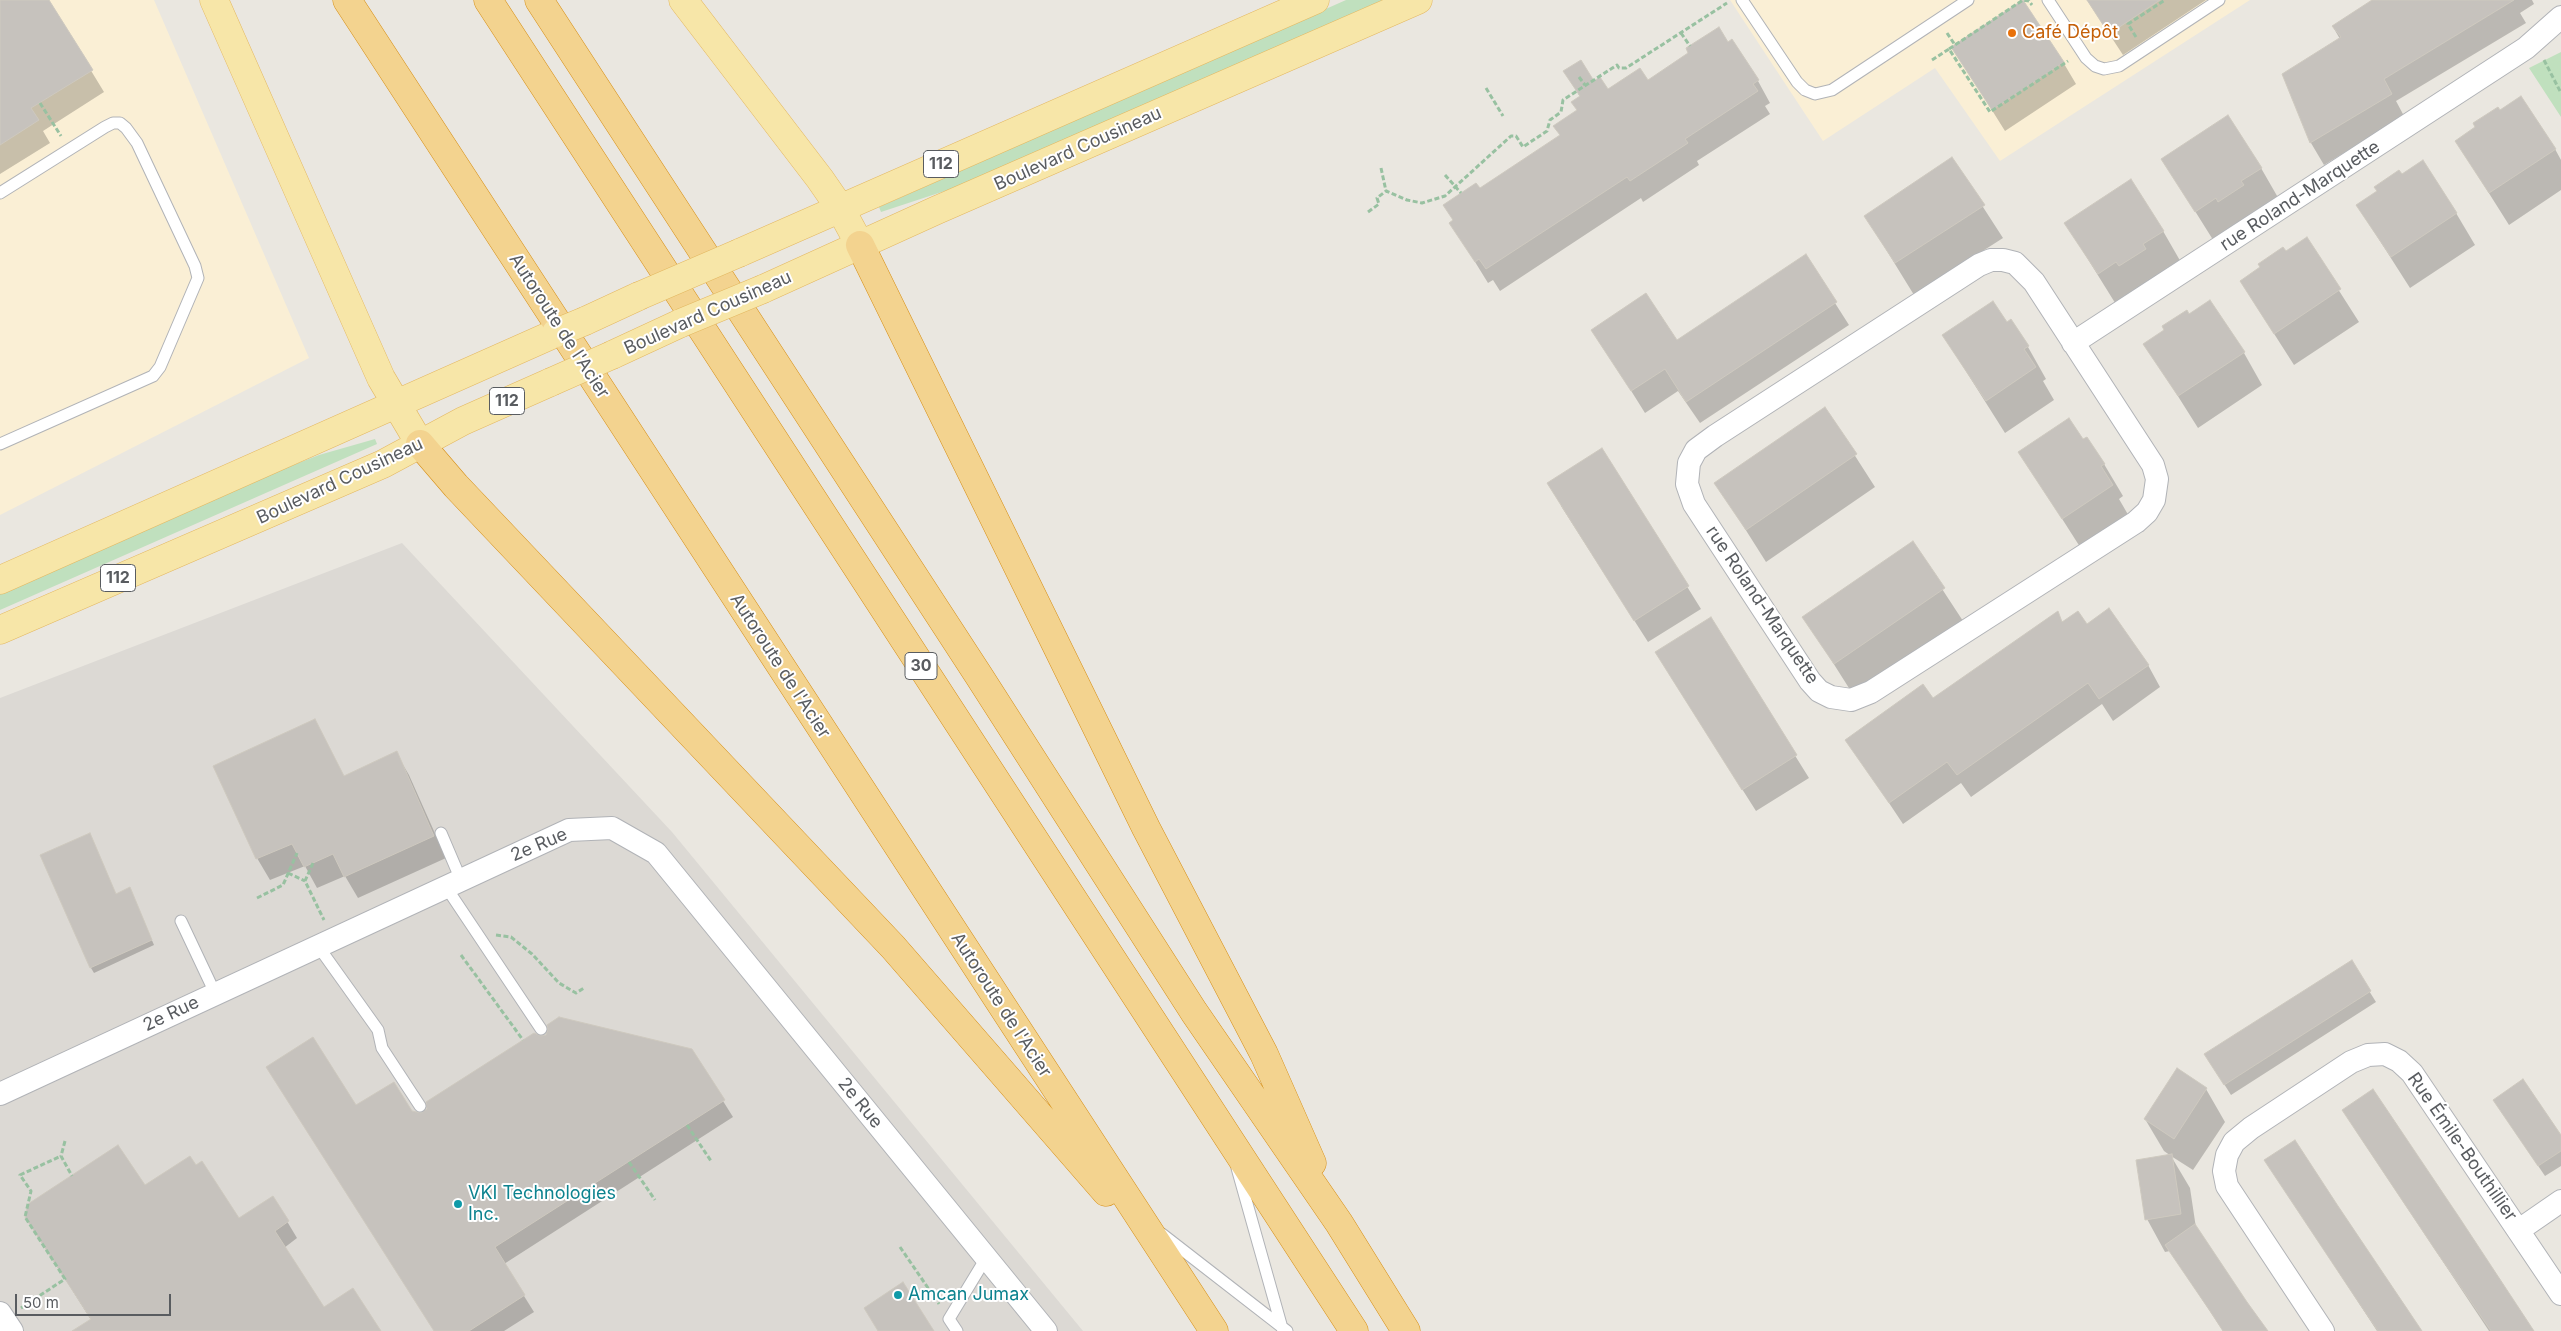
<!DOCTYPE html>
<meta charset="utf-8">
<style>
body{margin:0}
#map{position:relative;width:2561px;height:1331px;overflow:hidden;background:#eae7e0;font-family:Inter,sans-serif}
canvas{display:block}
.scale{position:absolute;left:15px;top:1294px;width:156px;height:22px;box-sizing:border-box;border:2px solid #595c60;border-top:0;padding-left:6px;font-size:15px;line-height:18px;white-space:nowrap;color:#595c60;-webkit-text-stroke:4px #fff;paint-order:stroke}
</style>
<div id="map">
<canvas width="2561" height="1331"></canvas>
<div class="scale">50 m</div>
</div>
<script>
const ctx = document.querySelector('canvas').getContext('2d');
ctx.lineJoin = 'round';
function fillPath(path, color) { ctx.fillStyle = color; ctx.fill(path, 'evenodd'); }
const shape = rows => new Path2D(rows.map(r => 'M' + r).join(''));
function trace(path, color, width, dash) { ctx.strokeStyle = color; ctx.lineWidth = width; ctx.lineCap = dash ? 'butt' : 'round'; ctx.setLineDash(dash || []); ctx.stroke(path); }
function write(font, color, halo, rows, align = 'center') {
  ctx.font = font + ' Inter,sans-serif'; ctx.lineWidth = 4; ctx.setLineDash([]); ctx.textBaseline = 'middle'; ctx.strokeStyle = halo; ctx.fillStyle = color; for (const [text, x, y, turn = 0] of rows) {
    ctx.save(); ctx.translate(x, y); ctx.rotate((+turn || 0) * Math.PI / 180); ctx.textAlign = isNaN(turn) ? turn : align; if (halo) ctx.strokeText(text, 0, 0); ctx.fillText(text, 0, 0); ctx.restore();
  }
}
fillPath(shape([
 [0,0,154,0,309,358,0,515],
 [1730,0,2250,0,2000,161,1935,68,1823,141]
]), '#faefd5');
fillPath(shape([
 [402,543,672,832,1083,1331,0,1331,0,698]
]), '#dcd9d4');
fillPath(shape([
 [1346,0,1383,0,966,184,881,212,879,207],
 [2561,52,2561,117,2529,68],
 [375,439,377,444,0,610,0,594,273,473,319,455]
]), '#c0e0be');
fillPath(shape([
 [0,0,48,0,104,92,43,131,50,143,0,174],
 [2087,0,2206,0,2123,55],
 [2375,0,2532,0,2534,4,2520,13,2526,23,2396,101,2404,116,2324,165,2311,143,2284,75,2340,39,2333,27],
 [1728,44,1758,81,1770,103,1765,106,1770,114,1697,161,1699,165,1643,202,1641,198,1500,291,1493,280,1488,283,1451,223,1454,221,1445,205,1479,190,1561,136,1578,111,1580,97,1565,72,1608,91,1647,81],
 [1953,48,2063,62,2076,84,2005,131],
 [2500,112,2555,149,2561,160,2561,190,2509,225,2456,141],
 [1952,159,2003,238,1914,295,1866,217],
 [2163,160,2261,168,2280,201,2215,243],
 [2357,205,2456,213,2475,245,2410,288],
 [2066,224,2163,231,2182,264,2117,306],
 [2306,239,2359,322,2294,365,2241,282],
 [1805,256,1849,325,1700,423,1678,391,1645,413,1593,330,1677,341],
 [2189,315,2244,353,2262,385,2198,428,2145,344],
 [2006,323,2028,347,2046,379,2043,381,2054,400,2005,433,1943,335],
 [1825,409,1875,487,1766,562,1716,483],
 [2083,441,2104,464,2123,496,2119,499,2130,518,2082,550,2020,453],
 [1602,450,1701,609,1648,642,1561,506],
 [1912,543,1963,621,1854,696,1804,617],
 [2057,612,2063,623,2148,665,2160,687,2113,721,2102,704,1971,797,1961,783,1903,824,1847,740,1933,700],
 [1710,619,1809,778,1756,811,1669,674],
 [315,721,344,777,396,753,409,775,446,858,358,898,345,876,317,888,305,866,270,880,257,858],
 [132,894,154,945,94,973,91,968,116,895],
 [2351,962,2376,1002,2231,1095,2212,1065],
 [546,1036,691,1050,733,1117,504,1264,534,1312,504,1331,435,1331,356,1107,420,1115],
 [2206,1089,2225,1122,2193,1170,2171,1156,2190,1188,2196,1228,2266,1331,2223,1331,2170,1251,2165,1252,2147,1219,2171,1156,2164,1151,2145,1119],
 [2501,1111,2561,1137,2561,1166,2545,1176],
 [2354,1128,2532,1331,2489,1331],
 [2266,1161,2420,1331,2377,1331],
 [144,1187,239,1220,273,1198,297,1238,284,1248,323,1309,379,1331,74,1331,91,1320,26,1217]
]), '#0003');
const building = shape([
 [0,0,49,0,93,70,31,108,39,120,0,145,0,0],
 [2023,0,2064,62,1992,110,1951,47,2023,0],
 [2087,0,2160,0,2109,34,2087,0],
 [2372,0,2514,0,2384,79,2392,94,2310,143,2282,74,2341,37,2332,26,2372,0],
 [1719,27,1728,42,1732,39,1759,80,1753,84,1758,91,1685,139,1688,143,1630,181,1627,177,1486,269,1479,259,1475,262,1449,223,1453,220,1443,205,1476,183,1480,188,1560,135,1553,126,1577,110,1571,102,1580,96,1563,71,1581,60,1594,81,1600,77,1608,89,1640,68,1648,80,1688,53,1686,48,1719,27],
 [2521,96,2556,149,2489,193,2455,141,2475,127,2473,123,2498,107,2500,110,2521,96],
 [2228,115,2262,168,2241,181,2244,185,2218,202,2216,198,2195,212,2161,159,2228,115],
 [1952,157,1985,205,1895,263,1864,216,1952,157],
 [2423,160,2457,213,2391,257,2356,205,2377,191,2374,187,2399,170,2402,174,2423,160],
 [2131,179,2164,231,2143,244,2146,249,2119,266,2116,262,2098,274,2064,223,2131,179],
 [2307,237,2341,289,2274,334,2240,281,2260,267,2258,264,2283,247,2286,251,2307,237],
 [1806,254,1837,302,1686,402,1665,369,1631,391,1591,330,1646,293,1677,340,1806,254],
 [2210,300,2245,352,2178,396,2143,344,2164,330,2162,326,2187,310,2189,314,2210,300],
 [1993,301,2007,322,2011,319,2029,346,2024,349,2036,367,1986,401,1942,335,1993,301],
 [1825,407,1857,454,1746,530,1714,483,1825,407],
 [2069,418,2083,439,2087,437,2105,464,2101,466,2113,485,2062,519,2018,452,2069,418],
 [1602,448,1689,586,1634,621,1547,483,1602,448],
 [1913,541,1945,588,1834,664,1802,617,1913,541],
 [2109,608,2149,665,2099,699,2088,683,1957,775,1947,762,1889,803,1845,740,1923,684,1933,698,2058,611,2062,622,2078,611,2087,624,2109,608],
 [1711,617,1797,755,1742,790,1655,652,1711,617],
 [315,719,344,776,397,751,434,836,344,877,333,854,304,867,292,844,256,859,213,766,315,719],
 [90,833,116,894,130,887,152,940,90,968,40,855,90,833],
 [2352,960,2371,991,2224,1085,2204,1054,2352,960],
 [559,1017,692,1049,725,1100,495,1247,525,1295,469,1331,434,1331,266,1067,313,1037,356,1105,394,1082,412,1111,421,1113,427,1109,426,1102,534,1033,541,1036,546,1035,548,1029,547,1025,559,1017],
 [2177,1068,2207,1088,2174,1139,2144,1119,2177,1068],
 [2523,1079,2561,1135,2561,1151,2538,1166,2493,1100,2523,1079],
 [2373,1089,2459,1217,2534,1331,2491,1331,2436,1251,2342,1110,2373,1089],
 [2295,1140,2338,1206,2422,1331,2378,1331,2359,1303,2264,1160,2295,1140],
 [118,1145,145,1185,190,1156,196,1165,202,1161,239,1218,273,1196,289,1221,275,1231,324,1307,353,1288,381,1331,72,1331,91,1319,25,1217,28,1204,118,1145],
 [2172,1154,2181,1214,2145,1220,2136,1160,2172,1154],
 [2195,1224,2247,1302,2268,1331,2223,1331,2210,1311,2165,1245,2195,1224],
 [903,1282,934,1331,878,1331,864,1308,903,1282]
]);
fillPath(building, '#c6c2bd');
trace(building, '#cec9bf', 1);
const service = shape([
 [1742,0,1797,82,1805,90,1815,94,1832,90,1968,0],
 [2048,0,2086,58,2095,66,2104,69,2119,66,2219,0],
 [0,193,105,127,113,123,120,123,126,128,137,143,195,266,198,278,160,367,153,376,0,444],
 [441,833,461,880],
 [446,887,541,1029],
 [181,921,215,993],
 [318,946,378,1030,382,1048,420,1106],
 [1237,1168,1282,1328],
 [1162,1234,1287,1331],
 [957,1331,949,1319,986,1258]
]);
const minor = shape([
 [1991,260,2003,260,2015,263,2034,282,2153,465,2157,479,2154,500,2147,512,2136,522,1871,692,1851,700,1831,697,1819,691,1810,681,1694,504,1687,484,1689,463,1696,450,1715,436,1979,265,1991,260],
 [2073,343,2526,48,2561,17],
 [0,1094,569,830,612,828,656,853,1046,1331],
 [2519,1230,2561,1201],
 [0,1313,12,1331],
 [2323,1331,2227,1186,2224,1171,2227,1155,2234,1142,2251,1128,2351,1062,2368,1055,2385,1054,2399,1061,2412,1073,2561,1294]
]);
const primary = shape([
 [214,0,381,378,420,444],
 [683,0,820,179,840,208,860,245],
 [739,253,1315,0],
 [763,289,937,210,1418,0],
 [585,321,639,296],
 [612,355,681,323],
 [0,580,556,333],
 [0,630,383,464,463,421,551,382]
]);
const motorway = shape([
 [347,0,1214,1331],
 [488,0,1354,1331],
 [539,0,979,676,1194,1012,1339,1223,1406,1331],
 [860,245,1146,828,1264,1054,1312,1163],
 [420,444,456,486,893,947,1106,1192]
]);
trace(service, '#b1b3b7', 13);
trace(minor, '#b1b3b7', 24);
trace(primary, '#e3b760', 29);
trace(motorway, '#d68e14', 29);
trace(shape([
 [1681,33,1690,46],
 [1947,33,1955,45],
 [2136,37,2128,24,2165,0],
 [1949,49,2023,0,2029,1,2032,5],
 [1932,60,1949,49,1990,112,2068,61],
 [2544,60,2561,93],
 [1579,77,1585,85],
 [1486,88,1503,116],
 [40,103,61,136],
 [1381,168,1386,191],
 [1445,175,1461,193],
 [1368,212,1379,204,1377,198,1386,191,1407,200,1422,203,1445,196,1511,136,1516,136,1523,147,1547,131,1550,120,1561,112,1563,100,1617,65,1619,68,1626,68,1727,3],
 [313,863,305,881,324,920],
 [288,873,305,881],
 [257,898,283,885,297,853],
 [496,935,511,937,532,954,559,983,576,993,584,988],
 [461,955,523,1040],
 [687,1125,711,1161],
 [65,1141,61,1156,72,1176],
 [629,1162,655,1200],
 [900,1247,939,1304],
 [21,1308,65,1279,25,1217,31,1191,20,1175,61,1156]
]), '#98c1a1', 3, [5, 2.5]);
trace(service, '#fff', 11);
trace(minor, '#fff', 22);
trace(primary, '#f7e6a8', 28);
trace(motorway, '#f3d38f', 28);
const primaryBridge = shape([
 [639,296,739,253],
 [681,323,763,289],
 [556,333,585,321],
 [551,382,612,355]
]);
trace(primaryBridge, '#e3b760', 29, []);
trace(primaryBridge, '#f7e6a8', 28);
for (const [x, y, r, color] of [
 [2012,33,5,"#e8710a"],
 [458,1204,5,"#0f9aa8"],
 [898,1295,5,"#0f9aa8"]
]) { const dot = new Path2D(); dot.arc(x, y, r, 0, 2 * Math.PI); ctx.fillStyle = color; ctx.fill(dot); trace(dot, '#fff', 2); }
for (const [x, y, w] of [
 [941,164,35],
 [507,401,35],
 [118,578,35],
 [921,666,32]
]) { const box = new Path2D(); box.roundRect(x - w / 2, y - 13.5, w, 27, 4); ctx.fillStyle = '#fff'; ctx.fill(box); trace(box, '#595c60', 1); }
write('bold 16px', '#595c60', null, [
 ["112",941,164],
 ["112",507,401],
 ["112",118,578],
 ["30",921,666]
]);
write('18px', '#c56008', '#fff', [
 ["Café Dépôt",2022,33]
], 'left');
write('18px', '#595c60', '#fff', [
 ["Boulevard Cousineau",1078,149,-24],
 ["rue Roland-Marquette",2300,196,-33],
 ["Boulevard Cousineau",708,313,-24],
 ["Autoroute de l'Acier",559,326,57],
 ["Boulevard Cousineau",340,481,-25],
 ["rue Roland-Marquette",1762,605,56],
 ["Autoroute de l'Acier",780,666,57],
 ["2e Rue",539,845,-23],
 ["Autoroute de l'Acier",1001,1005,57],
 ["2e Rue",171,1014,-25],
 ["2e Rue",860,1103,51],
 ["Rue Émile-Bouthillier",2462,1147,55]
]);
write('18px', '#0d838f', '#fff', [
 ["VKI Technologies",468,1194],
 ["Inc.",468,1215],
 ["Amcan Jumax",908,1295]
], 'left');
</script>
